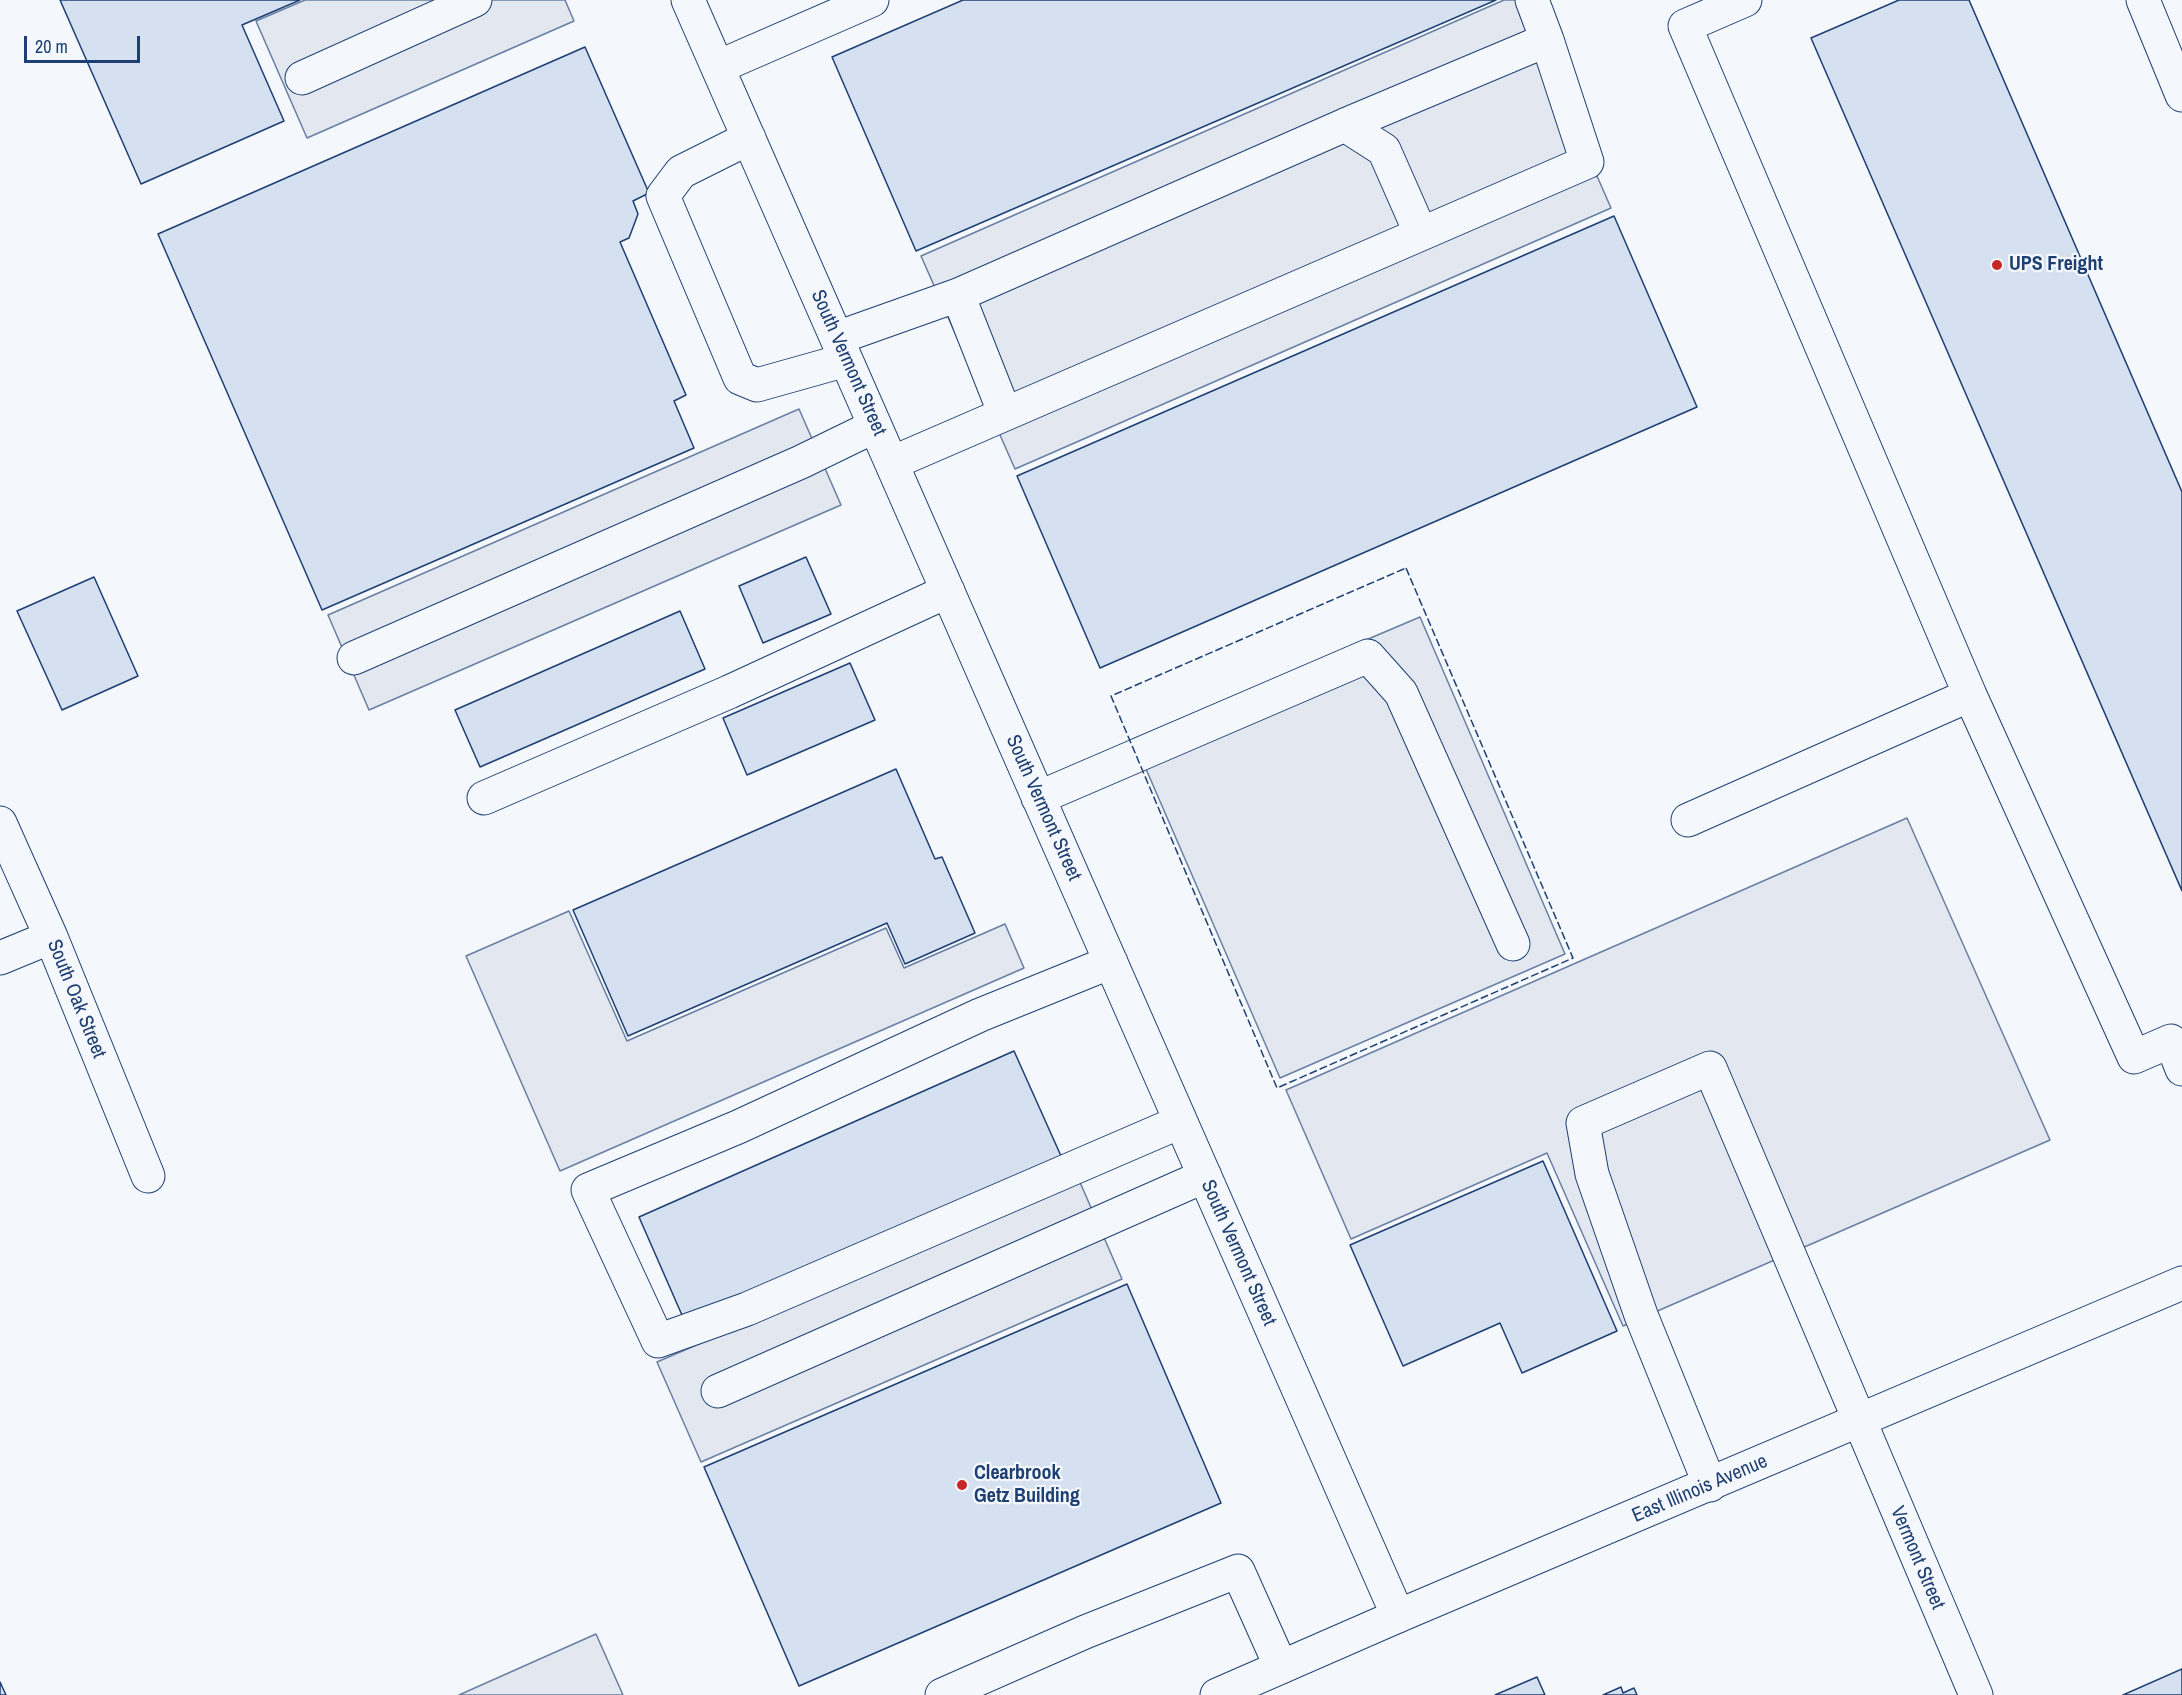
<!DOCTYPE html>
<style>
body{margin:0}
#map{position:relative;width:2182px;height:1695px;overflow:hidden;background:#f4f7fb;font-family:"Archivo Narrow",sans-serif}
canvas{display:block}
.scale{position:absolute;left:24px;top:36px;width:116px;height:27px;box-sizing:border-box;border:3px solid #1d3f73;border-top:0;padding-left:8px;font-size:18px;line-height:21px;white-space:nowrap;color:#1d3f73;-webkit-text-stroke:4px #f4f7fb;paint-order:stroke}
</style>
<div id="map">
<canvas width="2182" height="1695"></canvas>
<div class="scale">20 m</div>
</div>
<script>
const ctx = document.querySelector('canvas').getContext('2d');
ctx.lineJoin = 'round';
function fillPath(path, color) { ctx.fillStyle = color; ctx.fill(path, 'evenodd'); }
const shape = rows => new Path2D(rows.map(r => 'M' + r).join(''));
function trace(path, color, width, dash) { ctx.strokeStyle = color; ctx.lineWidth = width; ctx.lineCap = dash ? 'butt' : 'round'; ctx.setLineDash(dash || []); ctx.stroke(path); }
function write(font, color, halo, rows, align = 'center') {
  ctx.font = font + ' "Archivo Narrow",sans-serif'; ctx.lineWidth = 4.5; ctx.setLineDash([]); ctx.textBaseline = 'middle'; ctx.strokeStyle = halo; ctx.fillStyle = color; for (const [text, x, y, turn = 0] of rows) {
    ctx.save(); ctx.translate(x, y); ctx.rotate((+turn || 0) * Math.PI / 180); ctx.textAlign = isNaN(turn) ? turn : align; if (halo) ctx.strokeText(text, 0, 0); ctx.fillText(text, 0, 0); ctx.restore();
  }
}
const parking = shape([
 [305,0,565,0,574,21,307,138,256,21,305,0],
 [1504,0,1520,0,1611,208,1015,469,921,256,1504,0],
 [799,409,841,505,369,710,328,615,799,409],
 [1420,617,1565,954,1280,1078,1133,739,1420,617],
 [1907,818,2050,1140,1623,1326,1547,1153,1351,1239,1286,1090,1907,818],
 [569,911,627,1041,886,928,904,968,1005,924,1024,968,560,1171,466,956,569,911],
 [1079,1180,1122,1279,701,1462,657,1362,1079,1180],
 [596,1634,623,1695,459,1695,596,1634]
]);
fillPath(parking, '#e3e8f0');
trace(parking, '#687fa3', 1.5);
const building = shape([
 [60,0,300,0,242,25,284,121,141,184,60,0],
 [963,0,1496,0,916,251,832,57,963,0],
 [1899,0,1969,0,2182,492,2182,891,1811,38,1899,0],
 [585,47,649,193,633,201,638,214,629,238,620,242,686,395,674,401,694,448,322,610,158,234,585,47],
 [1614,216,1697,407,1100,668,1017,476,1614,216],
 [806,557,831,614,763,643,739,586,806,557],
 [94,577,138,676,62,710,17,611,94,577],
 [680,611,705,669,480,767,455,710,680,611],
 [850,663,875,720,747,775,723,718,850,663],
 [896,769,935,859,942,857,975,933,905,964,887,923,628,1036,573,910,896,769],
 [1014,1051,1061,1156,685,1322,639,1217,1014,1051],
 [1543,1161,1617,1331,1522,1373,1500,1323,1403,1366,1350,1245,1543,1161],
 [1127,1284,1221,1503,799,1686,704,1467,1127,1284],
 [2182,1669,2182,1695,2123,1695,2182,1669],
 [1537,1677,1545,1695,1495,1695,1537,1677],
 [0,1682,6,1695,0,1695,0,1682],
 [1621,1687,1623,1693,1634,1688,1637,1695,1603,1695,1621,1687]
]);
fillPath(building, '#d5e0f0');
trace(building, '#1d3f73', 1.5);
const minor = shape([
 [688,0,1398,1616],
 [1532,0,1547,40],
 [1745,0,1685,26,1970,695,2134,1057,2171,1041,2182,1069],
 [2143,0,2182,95],
 [718,67,872,0],
 [302,78,475,0],
 [1345,125,1547,40,1587,162,1421,234],
 [749,138,681,172,663,196,740,378,757,385,846,360],
 [958,295,1005,414],
 [837,338,958,295,1345,125,1384,150,1421,234,892,463],
 [354,658,801,462,875,426],
 [484,798,729,692,948,591],
 [1038,798,1368,656,1401,693,1513,944],
 [1688,820,1970,695],
 [0,823,51,937,148,1176],
 [0,958,51,937],
 [1111,962,980,1015,738,1127,588,1190,658,1341,747,1309,1180,1122],
 [718,1391,1205,1176],
 [1710,1485,1641,1315,1592,1174,1583,1123,1710,1068,1976,1695],
 [942,1695,1085,1632,1238,1571,1281,1667]
]);
const major = shape([
 [1217,1695,1398,1616,2182,1283]
]);
trace(minor, '#1d3f73', 35);
trace(major, '#1d3f73', 35);
trace(minor, '#f4f7fb', 33);
trace(major, '#f4f7fb', 33);
trace(shape([
 [1406,568,1573,958,1277,1088,1111,696,1406,568]
]), '#1d3f73', 1.5, [8, 3]);
for (const [x, y, r, color] of [
 [1997,265,6,"#c62828"],
 [962,1485,6,"#c62828"]
]) { const dot = new Path2D(); dot.arc(x, y, r, 0, 2 * Math.PI); ctx.fillStyle = color; ctx.fill(dot); trace(dot, '#f4f7fb', 2); }
write('bold 20px', '#1d3f73', '#f4f7fb', [
 ["UPS Freight",2009,265],
 ["Clearbrook",974,1474],
 ["Getz Building",974,1497]
], 'left');
write('20px', '#1d3f73', '#f4f7fb', [
 ["South Vermont Street",848,363,66],
 ["South Vermont Street",1043,808,66],
 ["South Oak Street",76,999,68],
 ["South Vermont Street",1238,1253,66],
 ["East Illinois Avenue",1700,1489,-23],
 ["Vermont Street",1917,1558,67]
]);
</script>
